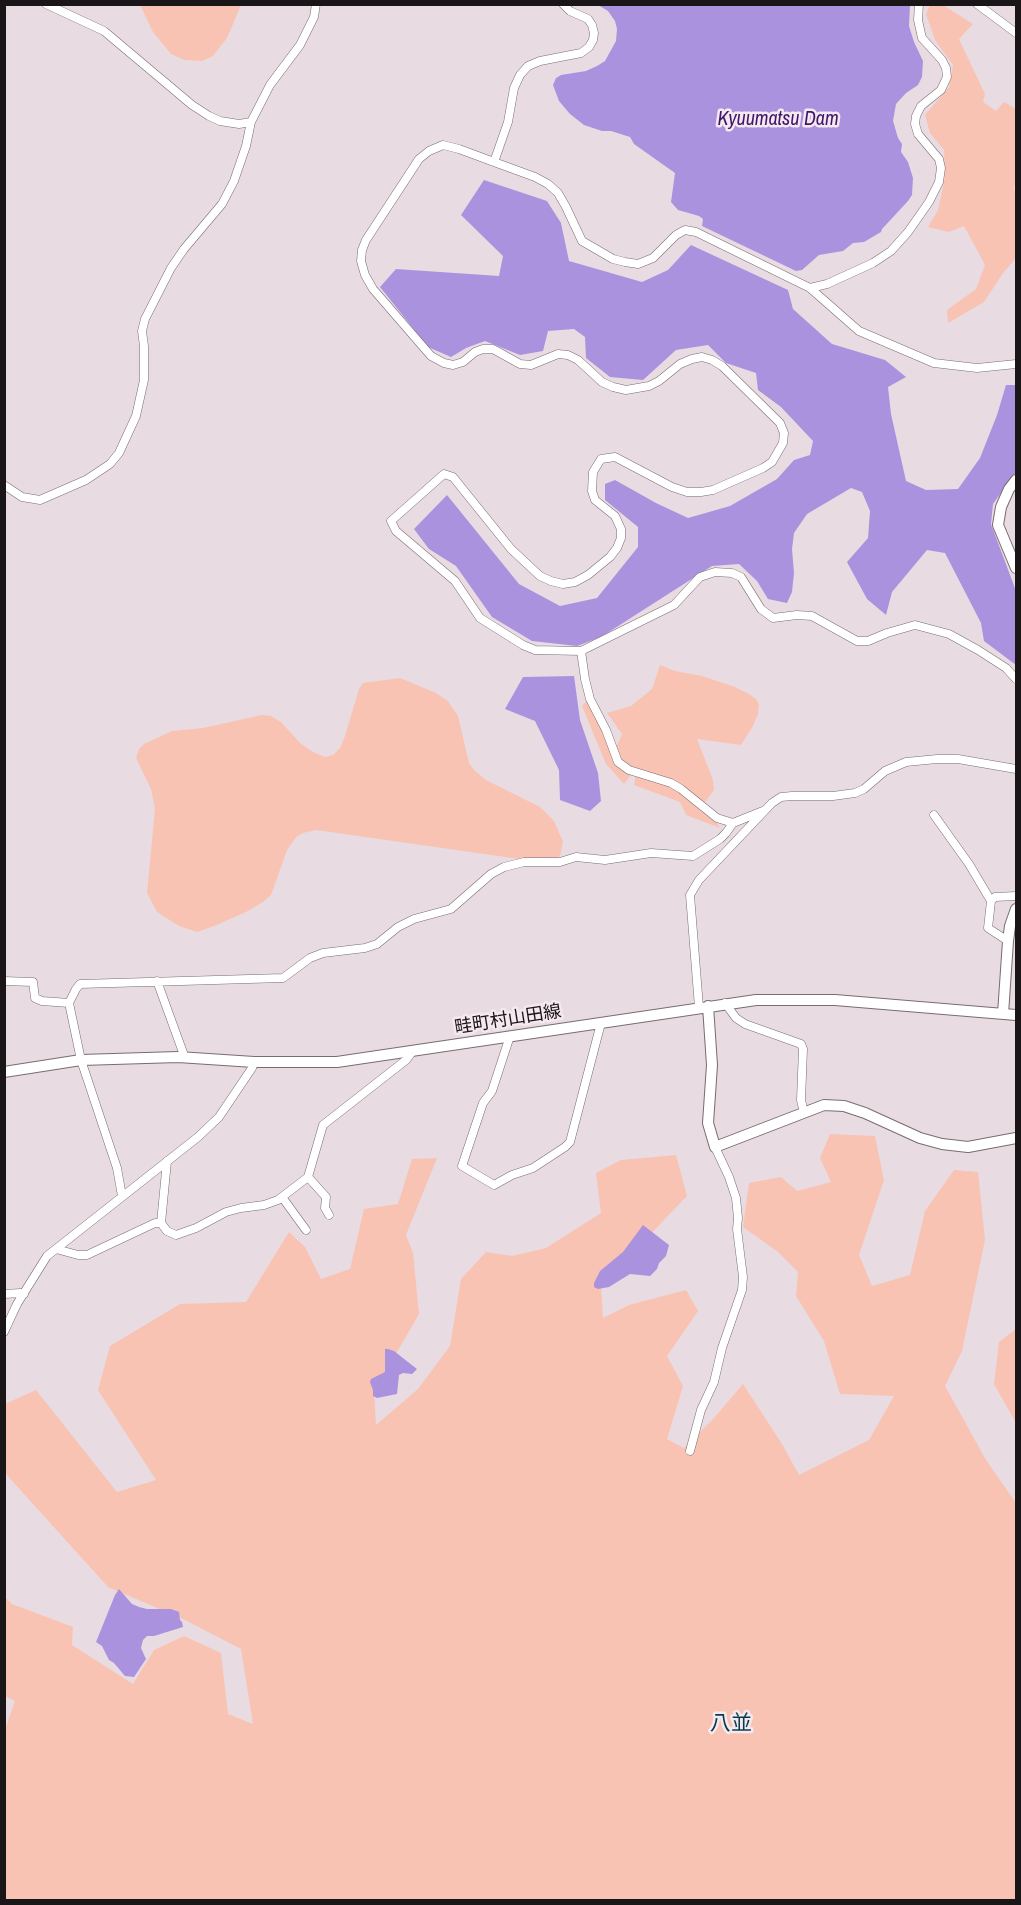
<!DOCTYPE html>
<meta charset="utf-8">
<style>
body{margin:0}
#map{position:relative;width:1021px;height:1905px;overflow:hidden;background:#e9dbe2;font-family:"Archivo Narrow",sans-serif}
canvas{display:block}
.frame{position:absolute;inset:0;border:6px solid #1a1517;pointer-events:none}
</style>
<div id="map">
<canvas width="1021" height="1905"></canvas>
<div class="frame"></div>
</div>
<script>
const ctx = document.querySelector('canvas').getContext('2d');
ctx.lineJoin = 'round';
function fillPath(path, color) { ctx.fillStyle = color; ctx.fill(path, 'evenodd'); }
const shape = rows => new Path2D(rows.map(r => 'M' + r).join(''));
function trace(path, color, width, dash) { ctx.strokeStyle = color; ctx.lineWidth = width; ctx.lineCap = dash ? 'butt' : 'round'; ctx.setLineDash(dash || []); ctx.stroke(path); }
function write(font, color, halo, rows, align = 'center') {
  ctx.font = font + ' "Archivo Narrow","Noto Sans JP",sans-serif'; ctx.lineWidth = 5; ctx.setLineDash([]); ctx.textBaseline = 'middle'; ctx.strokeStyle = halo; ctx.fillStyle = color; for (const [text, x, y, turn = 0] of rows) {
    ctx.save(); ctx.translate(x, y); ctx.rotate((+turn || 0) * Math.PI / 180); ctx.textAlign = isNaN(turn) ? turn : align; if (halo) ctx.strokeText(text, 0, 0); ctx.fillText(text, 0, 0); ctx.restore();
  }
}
fillPath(shape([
 [140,5,241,5,227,38,213,56,202,61,184,60,171,54,153,32],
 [930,5,943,5,973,24,959,39,985,94,983,102,996,111,1004,102,1016,109,1016,185,1013,188,1016,191,1016,258,1003,273,984,302,948,323,947,310,976,289,985,265,964,226,949,232,928,227,938,210,945,177,944,150,930,133,925,115,949,87,953,65,935,40,926,14],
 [660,665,675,671,702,676,735,687,749,694,756,699,759,704,758,714,753,726,741,745,697,739,713,780,714,790,705,802,720,828,686,815,680,802,634,785,637,767,624,784,606,764,582,706,589,698,615,750,622,734,607,713,631,706,652,689],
 [400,678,436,693,448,701,458,716,469,763,474,770,486,780,540,807,554,821,563,842,560,856,553,861,533,861,316,830,303,833,297,836,287,850,271,895,263,902,246,912,214,926,197,932,179,926,157,912,147,893,155,809,151,789,136,758,139,749,144,744,172,731,203,728,262,715,271,716,281,722,301,744,313,752,325,757,333,755,340,748,345,736,359,689,363,683],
 [830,1134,875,1136,884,1180,859,1255,872,1286,910,1275,925,1211,954,1170,978,1172,985,1240,962,1351,945,1386,986,1460,1016,1503,1016,1900,5,1900,4,1732,15,1701,5,1696,5,1597,12,1604,73,1627,72,1645,133,1684,154,1650,184,1636,221,1653,228,1714,253,1724,241,1649,183,1619,108,1587,5,1473,5,1404,36,1390,117,1492,156,1480,98,1390,110,1346,180,1304,246,1302,289,1232,305,1247,321,1279,350,1269,364,1209,398,1204,412,1159,437,1158,406,1235,413,1253,419,1314,374,1392,376,1425,418,1389,450,1346,461,1279,486,1252,512,1256,546,1248,601,1213,596,1173,621,1160,676,1155,687,1196,601,1286,603,1318,629,1305,686,1290,698,1311,667,1356,683,1386,667,1439,684,1448,714,1418,743,1384,782,1444,799,1475,869,1440,894,1396,840,1394,824,1341,796,1296,798,1272,778,1252,743,1227,749,1183,781,1177,797,1191,831,1182,820,1158],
 [1016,1329,1016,1423,994,1384,999,1342]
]), '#f9c3b3');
fillPath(shape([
 [598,5,910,5,909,26,914,42,923,61,922,77,918,85,906,93,896,104,893,121,898,138,902,144,901,152,908,162,913,178,912,195,908,201,882,229,881,232,864,242,853,243,843,251,819,255,802,270,796,271,702,226,703,219,699,216,678,210,671,202,675,173,634,144,630,137,611,131,602,131,584,125,570,114,559,101,553,85,556,78,561,75,586,71,597,66,605,61,616,41,617,29,615,21,608,11],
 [484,180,547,201,561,223,569,261,642,282,668,270,691,245,788,290,793,309,832,344,885,360,906,377,888,387,891,414,906,481,926,490,958,489,980,458,997,415,1006,385,1016,385,1016,472,993,504,991,524,1016,591,1016,665,984,641,981,623,945,553,927,550,892,592,886,615,867,599,847,562,868,538,870,511,862,492,851,488,807,514,794,533,792,549,794,573,792,592,787,603,768,599,757,581,739,564,712,566,601,637,577,646,532,641,492,617,456,566,429,549,414,529,447,495,519,584,560,606,597,598,638,547,638,527,605,500,605,484,615,480,656,503,688,518,730,506,777,479,794,460,810,455,813,441,781,407,758,390,756,373,726,363,708,345,676,350,643,380,610,377,586,358,585,337,574,329,548,331,543,351,520,355,485,341,466,348,451,357,428,347,380,287,396,269,499,276,503,256,461,215],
 [574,676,580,720,598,773,601,801,590,811,560,800,559,770,535,721,505,709,523,677],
 [643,1225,669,1245,666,1256,659,1263,657,1269,650,1276,630,1274,609,1287,598,1289,594,1287,594,1283,600,1271,623,1252],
 [385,1349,388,1349,394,1351,417,1369,412,1374,403,1373,399,1375,397,1394,377,1398,373,1396,373,1390,370,1382,371,1379,385,1372],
 [119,1589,132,1604,139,1607,147,1609,171,1609,179,1612,180,1620,182,1622,183,1627,154,1636,147,1636,143,1640,141,1648,146,1659,134,1677,125,1676,114,1663,109,1660,102,1646,96,1642,115,1595]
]), '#ab92de');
const street = shape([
 [46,4,104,31,192,105,209,116,220,121,239,124,251,122],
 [563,4,570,11,588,19,592,25,594,33,593,40,589,47,581,53,540,61,528,66,520,75,514,88,508,122,494,162,535,177,548,184,558,193,566,207,582,241,613,259,625,262,638,264,653,258,676,235,685,230,696,232,810,288,859,331,934,363,977,368,1016,364],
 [977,4,1016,33],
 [494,162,459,149,443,145,429,151,419,159,366,240,362,250,361,261,365,275,373,289,431,356,444,363,453,365,463,362,475,352,483,349,493,349,520,364,531,365,558,354,568,355,578,360,602,382,613,387,626,390,649,386,659,381,680,364,692,359,702,357,712,360,722,366,780,423,784,433,783,443,772,462,763,468,713,490,701,492,687,492,672,487,615,457,601,459,593,472,592,491,595,500,615,516,621,529,621,538,617,548,610,557,588,575,575,582,563,584,551,581,540,576,511,549,453,477,444,474,391,521,396,531,455,581,480,618,523,645,535,650,581,651,674,605,700,577,715,572,732,573,741,577,761,609,773,618,797,615,812,616,857,641,868,641,887,633,915,625,949,634,978,650,1006,668,1016,679],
 [810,288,827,284,873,263,891,251,908,232,929,202,939,182,941,168,939,159,918,134,915,124,916,116,921,106,941,90,947,77,946,68,942,60,922,38,918,20,919,4],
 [4,485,22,497,40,500,86,480,110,464,119,453,136,416,144,380,144,346,142,331,145,319,171,268,184,249,222,204,234,181,246,146,251,122,270,85,300,45,314,17,316,4],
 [581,651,585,679,590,699,606,730,618,762,629,770,671,783,681,789,717,818,733,823],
 [934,815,969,864,991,901],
 [1008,941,988,928,991,901,995,897,1016,896],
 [4,981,33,982,35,998,42,1001,69,1003],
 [157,981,185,1058],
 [725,1003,736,1018,745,1024,801,1044,803,1049,801,1100,804,1113],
 [699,1007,690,895,699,880,772,803,781,797,792,796,833,796,855,793,864,789,885,771,906,762,937,759,958,759,1016,769],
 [510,1036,492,1091,483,1103,462,1166,494,1185,512,1175,533,1168,565,1147,570,1142,601,1023],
 [308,1177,326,1197,325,1208,329,1215],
 [122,1196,117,1168,81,1060,69,1003,76,989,80,984,283,978,310,958,323,953,365,948,377,944,398,927,414,919,451,909,491,874,504,867,524,862,560,862,576,857,605,860,651,853,693,856,720,839,726,833,733,823,763,811],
 [282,1197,306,1230],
 [161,1223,167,1161],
 [56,1249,78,1255,87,1255,155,1223,161,1223,167,1231,176,1235,196,1228,226,1212,241,1208,264,1205,278,1200,308,1177,323,1125,406,1060,412,1052],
 [4,1294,21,1293,24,1294],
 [4,1332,17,1304,47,1256,198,1137,219,1117,252,1068,254,1062],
 [690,1451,701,1410,714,1382,722,1348,742,1290,743,1277,737,1229,738,1218,736,1198,729,1177,715,1147]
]);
const secondary = shape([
 [1016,480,1009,489,1001,507,998,525,1016,568],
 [708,1006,712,1065,708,1123,715,1147,824,1105,844,1106,865,1113,920,1138,942,1144,968,1147,1016,1138],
 [1003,1014,1008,941,1010,926,1016,909],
 [4,1072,81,1060,178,1057,254,1062,337,1062,756,1000,835,1000,1016,1015]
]);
trace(street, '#786c72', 9);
trace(secondary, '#786c72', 12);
trace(street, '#fff', 8);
trace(secondary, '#fff', 10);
write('18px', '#1a1517', '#f6e8ef', [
 ["畦町村山田線",508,1020,-9]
]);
write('italic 20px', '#3e166e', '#f6e8ef', [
 ["Kyuumatsu Dam",778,120]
]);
write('21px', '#053c4d', '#f6e8ef', [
 ["八並",731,1724]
]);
</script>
